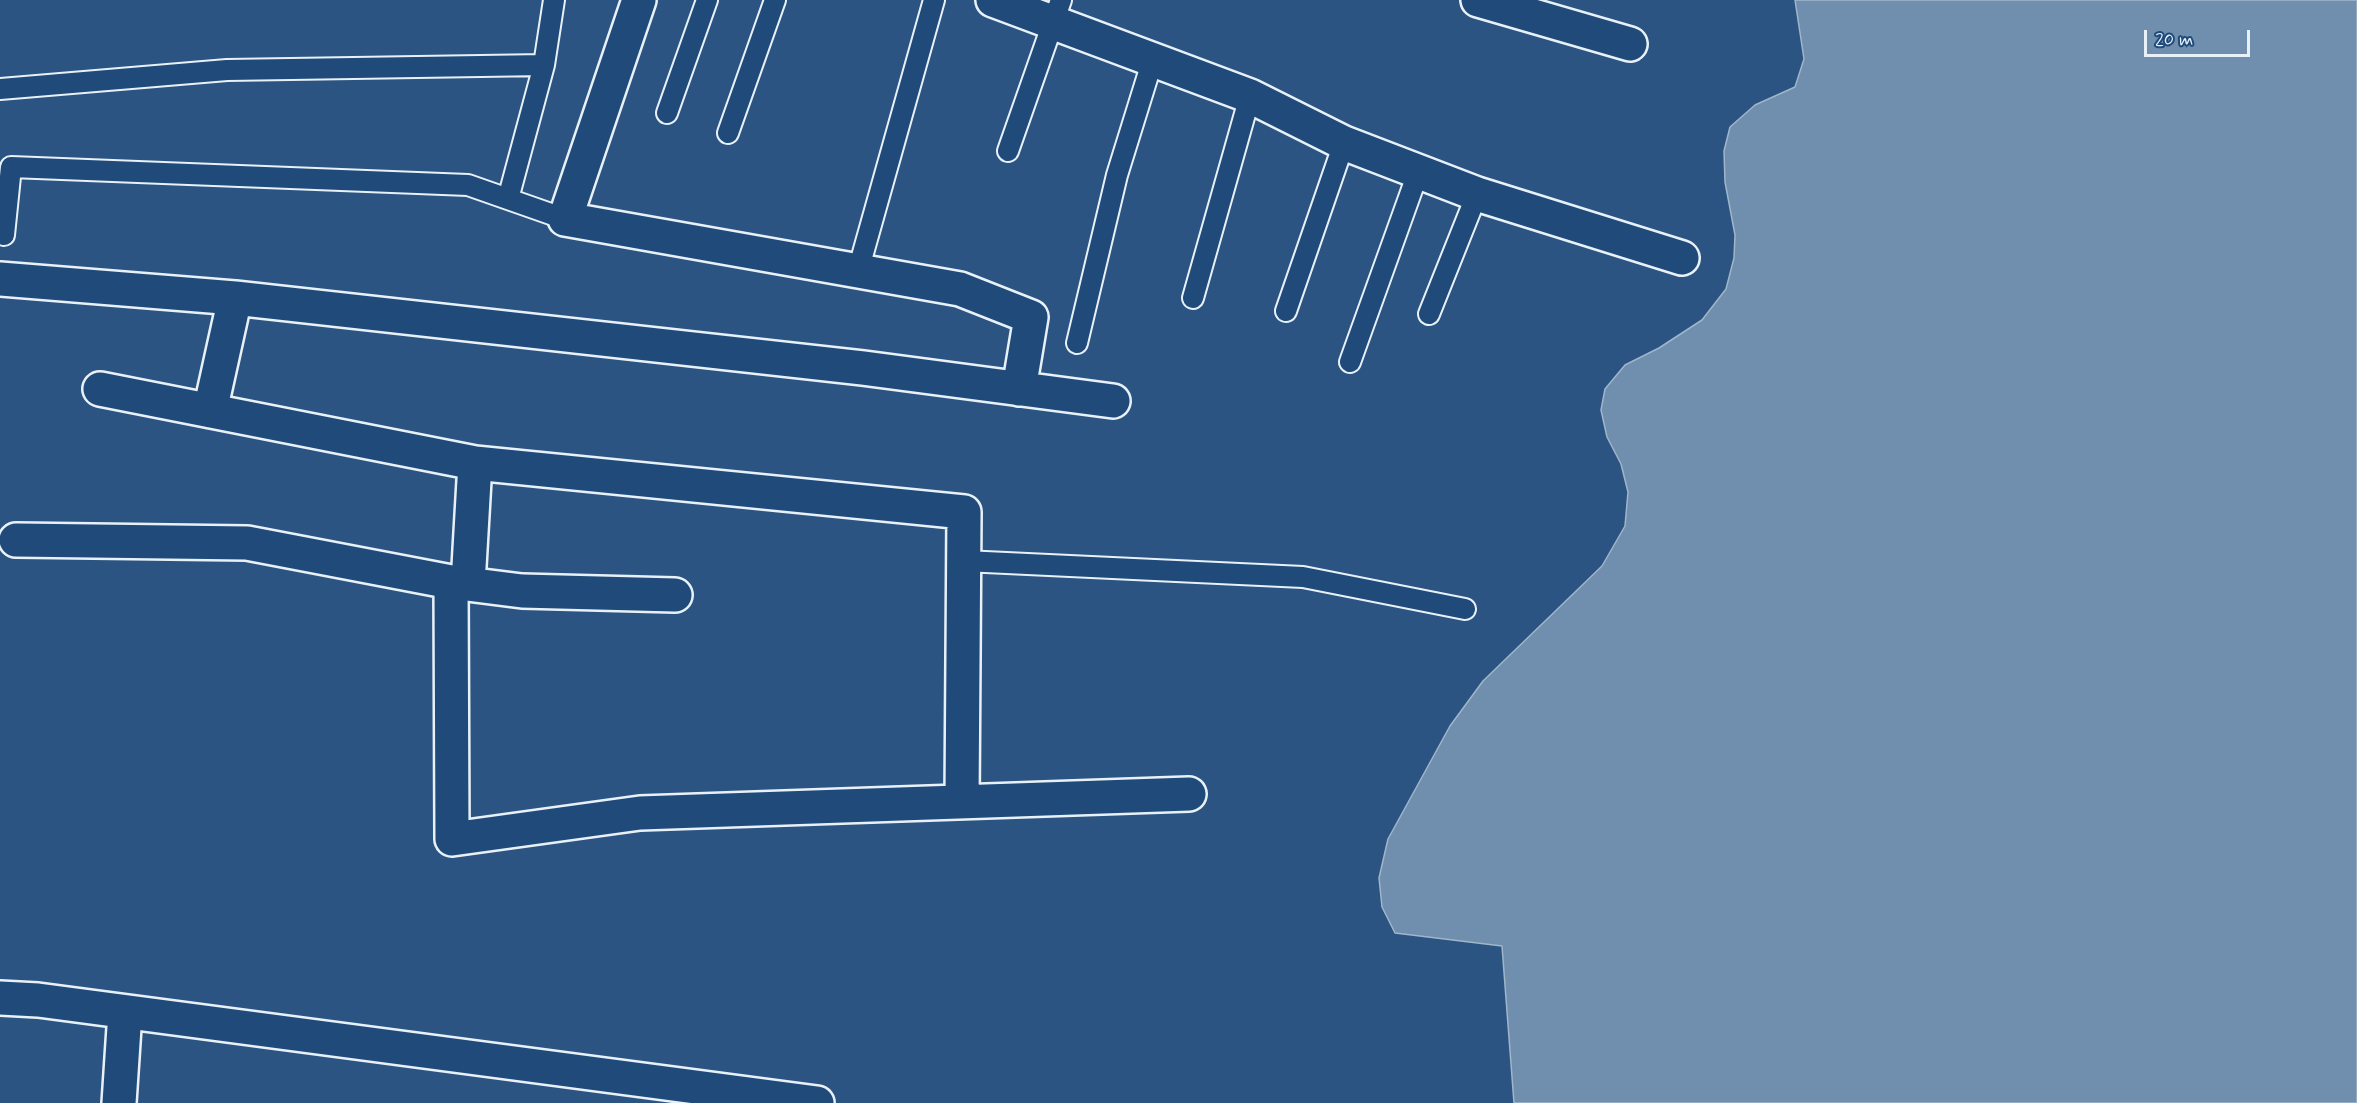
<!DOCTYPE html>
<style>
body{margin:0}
#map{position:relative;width:2357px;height:1103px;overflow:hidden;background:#2b5482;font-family:Mynerve,sans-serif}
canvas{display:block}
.scale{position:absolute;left:2144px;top:30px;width:106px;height:27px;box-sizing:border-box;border:3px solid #e8f1f8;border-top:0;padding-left:8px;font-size:18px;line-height:21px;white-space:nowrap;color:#e8f1f8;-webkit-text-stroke:4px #1f4a7a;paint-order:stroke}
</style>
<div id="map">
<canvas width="2357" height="1103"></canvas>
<div class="scale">20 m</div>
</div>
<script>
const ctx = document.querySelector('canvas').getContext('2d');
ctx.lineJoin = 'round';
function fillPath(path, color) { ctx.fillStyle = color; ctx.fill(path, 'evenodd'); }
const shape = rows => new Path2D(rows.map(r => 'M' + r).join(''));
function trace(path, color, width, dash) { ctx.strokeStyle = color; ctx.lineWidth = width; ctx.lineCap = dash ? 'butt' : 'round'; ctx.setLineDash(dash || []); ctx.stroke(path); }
const water = shape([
 [1795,0,2357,0,2357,1103,1514,1103,1502,946,1395,933,1382,907,1379,878,1388,839,1450,726,1483,681,1602,566,1625,526,1628,492,1621,464,1607,437,1601,410,1605,389,1625,365,1659,348,1702,320,1726,289,1734,258,1735,235,1725,182,1724,151,1730,127,1755,105,1795,87,1804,59,1795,0]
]);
fillPath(water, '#708ead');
trace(water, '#a0b6cb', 1.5);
const lane = shape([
 [0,89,227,70,544,65],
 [667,113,707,0],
 [728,133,775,0],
 [1008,151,1061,0],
 [508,199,544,65,554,0],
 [4,235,11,167,468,185,565,219],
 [858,271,934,0],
 [1193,298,1250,96],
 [1286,311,1344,143],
 [1429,314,1477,194],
 [1077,343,1117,175,1153,59],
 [1350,362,1419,170],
 [964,561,1303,577,1465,609]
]);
const street = shape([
 [639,0,565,219,960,289,1031,317,1019,389],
 [993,0,1250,96,1344,143,1477,194,1682,258],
 [1478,0,1630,44],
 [0,279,235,298,863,368,1113,401],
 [100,389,475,463,964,512,962,802],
 [210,411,235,298],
 [16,540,247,543,451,582,522,591,675,595],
 [451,582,452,839,640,813,1189,794],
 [468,584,475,463],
 [0,998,38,1000,817,1103],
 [119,1103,125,1012]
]);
trace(lane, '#e8f1f8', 24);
trace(street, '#e8f1f8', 38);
trace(lane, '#1f4a7a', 20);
trace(street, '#1f4a7a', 33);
</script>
